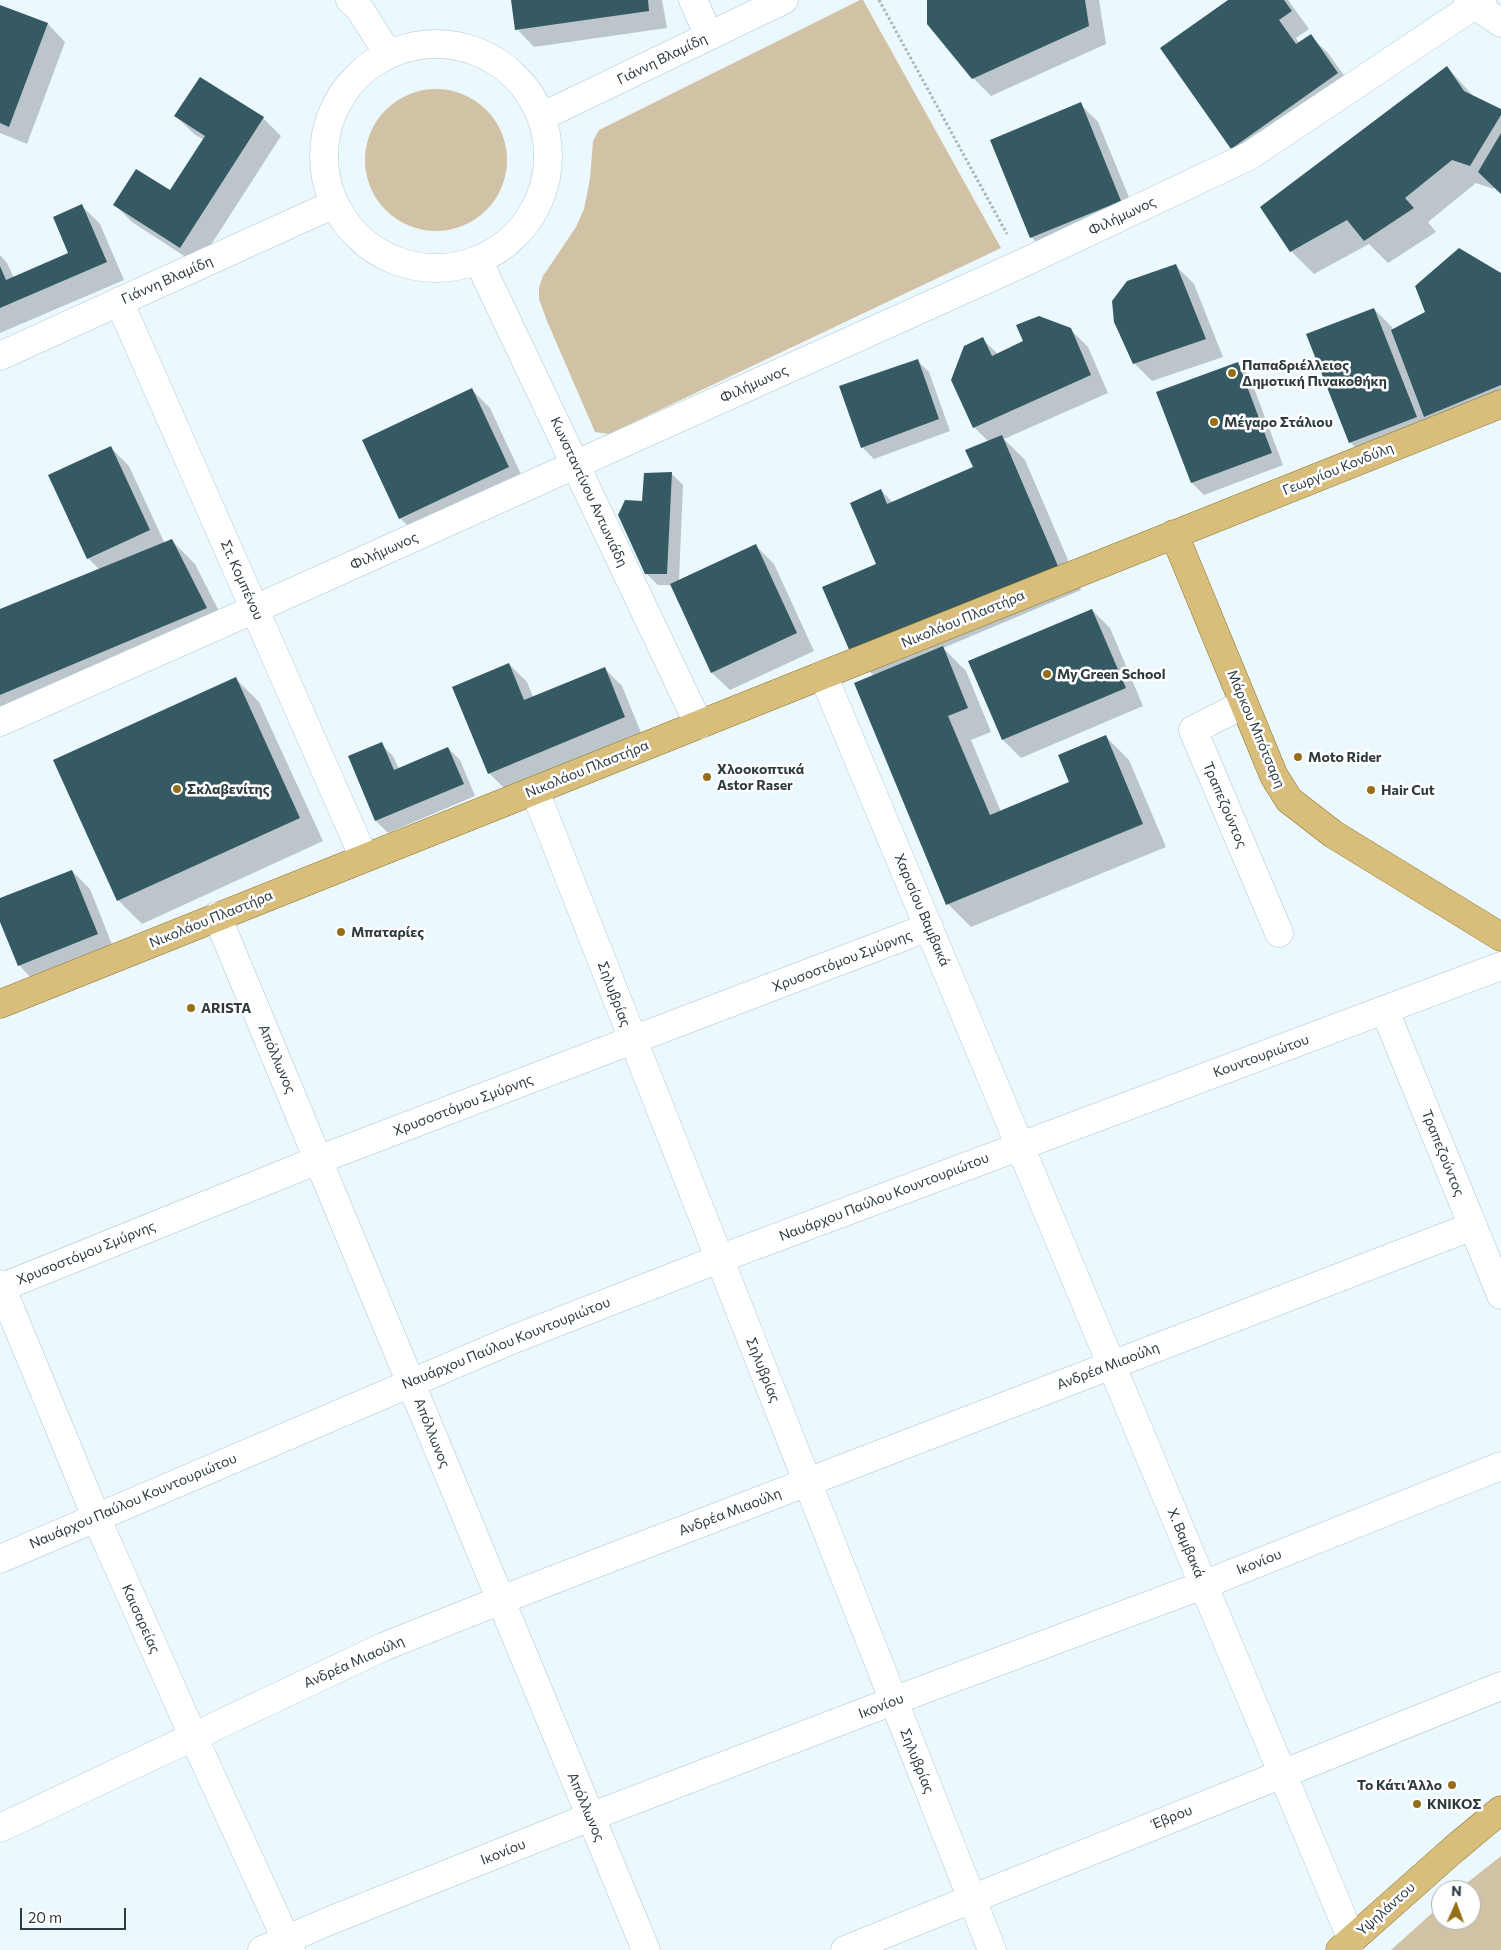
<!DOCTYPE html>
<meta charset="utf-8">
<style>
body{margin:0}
#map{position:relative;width:1501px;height:1950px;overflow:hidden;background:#ebf8fd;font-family:Commissioner,sans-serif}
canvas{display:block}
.north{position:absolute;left:1431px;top:1880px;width:50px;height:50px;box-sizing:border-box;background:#fff;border:1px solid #abb1b3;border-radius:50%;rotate:2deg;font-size:14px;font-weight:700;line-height:20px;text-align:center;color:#2e3c41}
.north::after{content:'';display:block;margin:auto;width:18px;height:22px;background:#946f17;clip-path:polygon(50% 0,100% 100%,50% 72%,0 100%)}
.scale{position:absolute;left:20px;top:1908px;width:106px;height:22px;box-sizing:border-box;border:2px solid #2e3c41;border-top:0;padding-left:6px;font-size:15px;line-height:18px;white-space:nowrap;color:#2e3c41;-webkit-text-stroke:4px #fff;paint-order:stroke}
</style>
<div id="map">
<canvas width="1501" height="1950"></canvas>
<div class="north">N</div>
<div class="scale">20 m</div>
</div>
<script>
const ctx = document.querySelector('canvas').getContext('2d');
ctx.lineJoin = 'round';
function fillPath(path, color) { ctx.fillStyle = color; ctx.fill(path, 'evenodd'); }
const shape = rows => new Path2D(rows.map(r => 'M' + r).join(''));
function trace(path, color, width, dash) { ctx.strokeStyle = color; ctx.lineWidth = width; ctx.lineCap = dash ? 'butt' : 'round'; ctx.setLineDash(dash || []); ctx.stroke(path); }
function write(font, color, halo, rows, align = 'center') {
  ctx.font = font + ' Commissioner,sans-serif'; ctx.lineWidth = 5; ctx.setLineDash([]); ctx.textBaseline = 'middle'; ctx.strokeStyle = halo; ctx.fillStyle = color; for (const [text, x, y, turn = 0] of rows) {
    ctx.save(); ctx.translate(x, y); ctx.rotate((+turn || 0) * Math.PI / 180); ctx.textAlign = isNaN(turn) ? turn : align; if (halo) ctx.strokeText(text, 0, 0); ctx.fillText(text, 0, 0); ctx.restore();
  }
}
fillPath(shape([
 [860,0,863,0,1001,248,609,434,595,432,547,321,539,299,539,287,543,276,576,227,584,209,590,179,593,141,599,130],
 '365 160a71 71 0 1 1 142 0a71 71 0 1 1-142 0Z',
 [1501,1856,1501,1950,1391,1950,1441,1905,1441,1920,1471,1920,1471,1890,1458,1890]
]), '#d2c2a5');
fillPath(shape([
 [512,0,662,0,667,28,534,47,517,29],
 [928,0,1099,0,1106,44,991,96,973,78],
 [1230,0,1288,0,1309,29,1296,38,1299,43,1310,36,1328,53,1355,91,1250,166,1232,148],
 [0,6,48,24,65,42,27,144,0,133],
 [1447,67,1475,98,1501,111,1501,193,1495,187,1494,189,1476,183,1428,222,1436,232,1388,263,1369,244,1314,274,1291,251],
 [1080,104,1098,122,1138,219,1049,255,1031,237],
 [176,116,263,118,281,136,198,265,132,222,115,205,171,192,204,140,194,134],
 [82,206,100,224,124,280,0,333,0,255,7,263,14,278,70,254],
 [1176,266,1194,284,1223,357,1152,381,1134,363],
 [1501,274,1501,418,1449,440,1427,418,1434,435,1368,460,1350,442,1374,309,1392,327,1393,331],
 [1070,329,1088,347,1108,393,1004,439,1025,460,1081,590,943,648,966,671,991,732,971,740,1001,812,1071,783,1105,736,1129,760,1166,847,971,927,948,904,874,676,852,653,878,565,881,490,893,503,974,468,989,442,974,427,982,339,998,354],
 [917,360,929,372,950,431,874,459,862,447],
 [1237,363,1249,375,1283,465,1204,495,1192,483],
 [472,390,490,408,526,485,418,536,400,518],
 [111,448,129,466,165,544,172,541,195,564,229,631,0,728,0,610,100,570,88,558],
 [671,473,683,485,679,581,756,546,774,564,814,651,730,690,712,673,672,585,658,585,646,573,643,502],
 [1092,610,1110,628,1143,706,1021,758,1003,740,970,661],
 [509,664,527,682,533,697,604,668,622,686,642,735,507,791,489,773],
 [236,679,259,702,323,841,142,924,118,900],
 [381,744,393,756,399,769,448,748,460,760,475,796,388,833,376,821,349,757],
 [72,871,90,889,115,952,36,983,19,965,0,919,0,900]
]), '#0003');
fillPath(shape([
 [511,0,648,0,649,11,515,30],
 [927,0,1085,0,1089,26,972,79,927,24],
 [1228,0,1284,0,1292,11,1279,20,1296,44,1311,34,1338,73,1231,149,1160,48],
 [0,5,48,23,9,127,0,123],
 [1447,66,1464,91,1501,109,1501,115,1470,166,1452,160,1405,198,1414,208,1364,241,1347,220,1290,252,1260,207],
 [200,77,264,117,180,248,113,205,136,169,170,190,205,136,174,116],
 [1081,102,1121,201,1030,238,990,140],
 [1501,133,1501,194,1478,172],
 [82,204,107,262,0,308,0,266,6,280,68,253,53,217],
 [1459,248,1501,273,1501,385,1424,417,1391,330,1425,312,1415,286],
 [1176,264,1206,339,1133,364,1114,322,1112,301,1127,281],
 [1374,308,1417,417,1349,443,1306,334],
 [1039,316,1071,328,1091,375,973,428,951,380,964,346,983,337,992,356,1023,341,1016,325],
 [918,359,939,419,861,448,839,386],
 [1238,362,1272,453,1191,483,1156,392],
 [472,388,509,467,399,519,362,440],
 [1002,435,1058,566,851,654,822,587,876,564,850,503,881,489,887,504,973,467,965,450],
 [111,446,150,530,87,559,48,475],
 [672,472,667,574,645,574,618,515,625,500,642,501,644,473],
 [172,539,207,608,0,695,0,609],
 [756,544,797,633,711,673,670,584],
 [1092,609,1126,688,1002,740,968,661],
 [943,646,968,708,948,716,990,815,1069,782,1058,755,1106,735,1143,824,946,905,854,683],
 [509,663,524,700,605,667,625,717,488,774,452,687],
 [236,677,300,818,117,901,53,760],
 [382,742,394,770,448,747,464,784,375,821,348,756],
 [72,870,98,934,18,966,0,922,0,898]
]), '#355a64');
const minor = shape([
 [350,0,359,8,389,55],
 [693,0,709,36],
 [1468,0,1501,23],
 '324 156a112 112 0 1 1 224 0a112 112 0 1 1-224 0Z',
 [541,117,784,0],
 [478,260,699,725],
 [119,301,364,858],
 [0,356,334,204],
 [823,675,1352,1940],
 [1244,704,1193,730,1279,933],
 [0,722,255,609,1023,263,1249,156,1482,0],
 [535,791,992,1950],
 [217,916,646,1950],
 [1385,1011,1501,1295],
 [0,1284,96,1517,193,1736,291,1950],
 [0,1288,318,1160,929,927],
 [0,1559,514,1339,719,1259,1501,966],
 [0,1828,383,1647,501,1600,1473,1226],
 [262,1950,329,1921,590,1817,893,1701,1203,1585,1501,1466],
 [845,1950,1501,1686]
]);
const major = shape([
 [1174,534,1274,776,1289,800,1333,834,1501,937],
 [0,1004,1501,404],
 [1340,1950,1454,1849,1501,1810]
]);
trace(minor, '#a6c8d3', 29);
trace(major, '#8c732e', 29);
trace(shape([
 [879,0,1007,234]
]), '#a8b5ba', 3, [2.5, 2.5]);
trace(minor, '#fff', 28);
trace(major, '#d8bd7b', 28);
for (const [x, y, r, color] of [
 [1232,373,5,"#946f17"],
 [1214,422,5,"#946f17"],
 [1047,674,5,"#946f17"],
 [1298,757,5,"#946f17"],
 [707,777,5,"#946f17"],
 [177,789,5,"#946f17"],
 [1371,790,5,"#946f17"],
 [341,932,5,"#946f17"],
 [191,1008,5,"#946f17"],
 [1452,1785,5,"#946f17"],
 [1417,1804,5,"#946f17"]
]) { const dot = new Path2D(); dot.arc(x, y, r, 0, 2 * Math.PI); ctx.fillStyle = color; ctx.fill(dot); trace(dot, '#fff', 2); }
write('14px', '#2e3c41', '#fff', [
 ["Γιάννη Βλαμίδη",662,59,-26],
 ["Φιλήμωνος",1122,216,-25],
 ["Γιάννη Βλαμίδη",167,280,-24],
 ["Φιλήμωνος",754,384,-24],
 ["Γεωργίου Κονδύλη",1338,469,-22],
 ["Κωνσταντίνου Αντωνιάδη",589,492,65],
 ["Φιλήμωνος",384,551,-24],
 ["Στ. Κομπένου",242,580,66],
 ["Νικολάου Πλαστήρα",963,619,-22],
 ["Μάρκου Μπότσαρη",1256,729,67],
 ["Νικολάου Πλαστήρα",587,769,-22],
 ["Τραπεζούντος",1225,805,67],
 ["Χαρισίου Βαμβακά",922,910,67],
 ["Νικολάου Πλαστήρα",211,919,-22],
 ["Χρυσοστόμου Σμύρνης",842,961,-21],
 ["Σηλυβρίας",614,994,69],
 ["Κουντουριώτου",1261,1056,-20],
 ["Απόλλωνος",277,1059,67],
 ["Χρυσοστόμου Σμύρνης",463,1105,-21],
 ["Τραπεζούντος",1443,1153,68],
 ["Ναυάρχου Παύλου Κουντουριώτου",884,1197,-21],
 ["Χρυσοστόμου Σμύρνης",86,1253,-22],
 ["Ναυάρχου Παύλου Κουντουριώτου",506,1343,-22],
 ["Ανδρέα Μιαούλη",1108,1366,-21],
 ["Σηλυβρίας",763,1370,68],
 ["Απόλλωνος",432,1433,68],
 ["Ναυάρχου Παύλου Κουντουριώτου",133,1501,-23],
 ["Ανδρέα Μιαούλη",730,1512,-21],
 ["Χ. Βαμβακά",1186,1543,67],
 ["Ικονίου",1259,1562,-22],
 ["Καισαρείας",141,1619,66],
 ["Ανδρέα Μιαούλη",354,1662,-24],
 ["Ικονίου",881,1706,-21],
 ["Σηλυβρίας",917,1761,68],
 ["Απόλλωνος",586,1807,67],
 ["Έβρου",1172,1817,-22],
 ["Ικονίου",503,1852,-22],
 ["Υψηλάντου",1386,1909,-42]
]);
write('bold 14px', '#2e3c41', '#fff', [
 ["Παπαδριέλλειος",1242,365],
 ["Δημοτική Πινακοθήκη",1242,381],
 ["Μέγαρο Στάλιου",1224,422],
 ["My Green School",1057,674],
 ["Moto Rider",1308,757],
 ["Χλοοκοπτικά",717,769],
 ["Astor Raser",717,785],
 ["Σκλαβενίτης",187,789],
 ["Hair Cut",1381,790],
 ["Μπαταρίες",351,932],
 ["ARISTA",201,1008],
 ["Το Κάτι Άλλο",1442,1785,"right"],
 ["ΚΝΙΚΟΣ",1427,1804]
], 'left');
</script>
